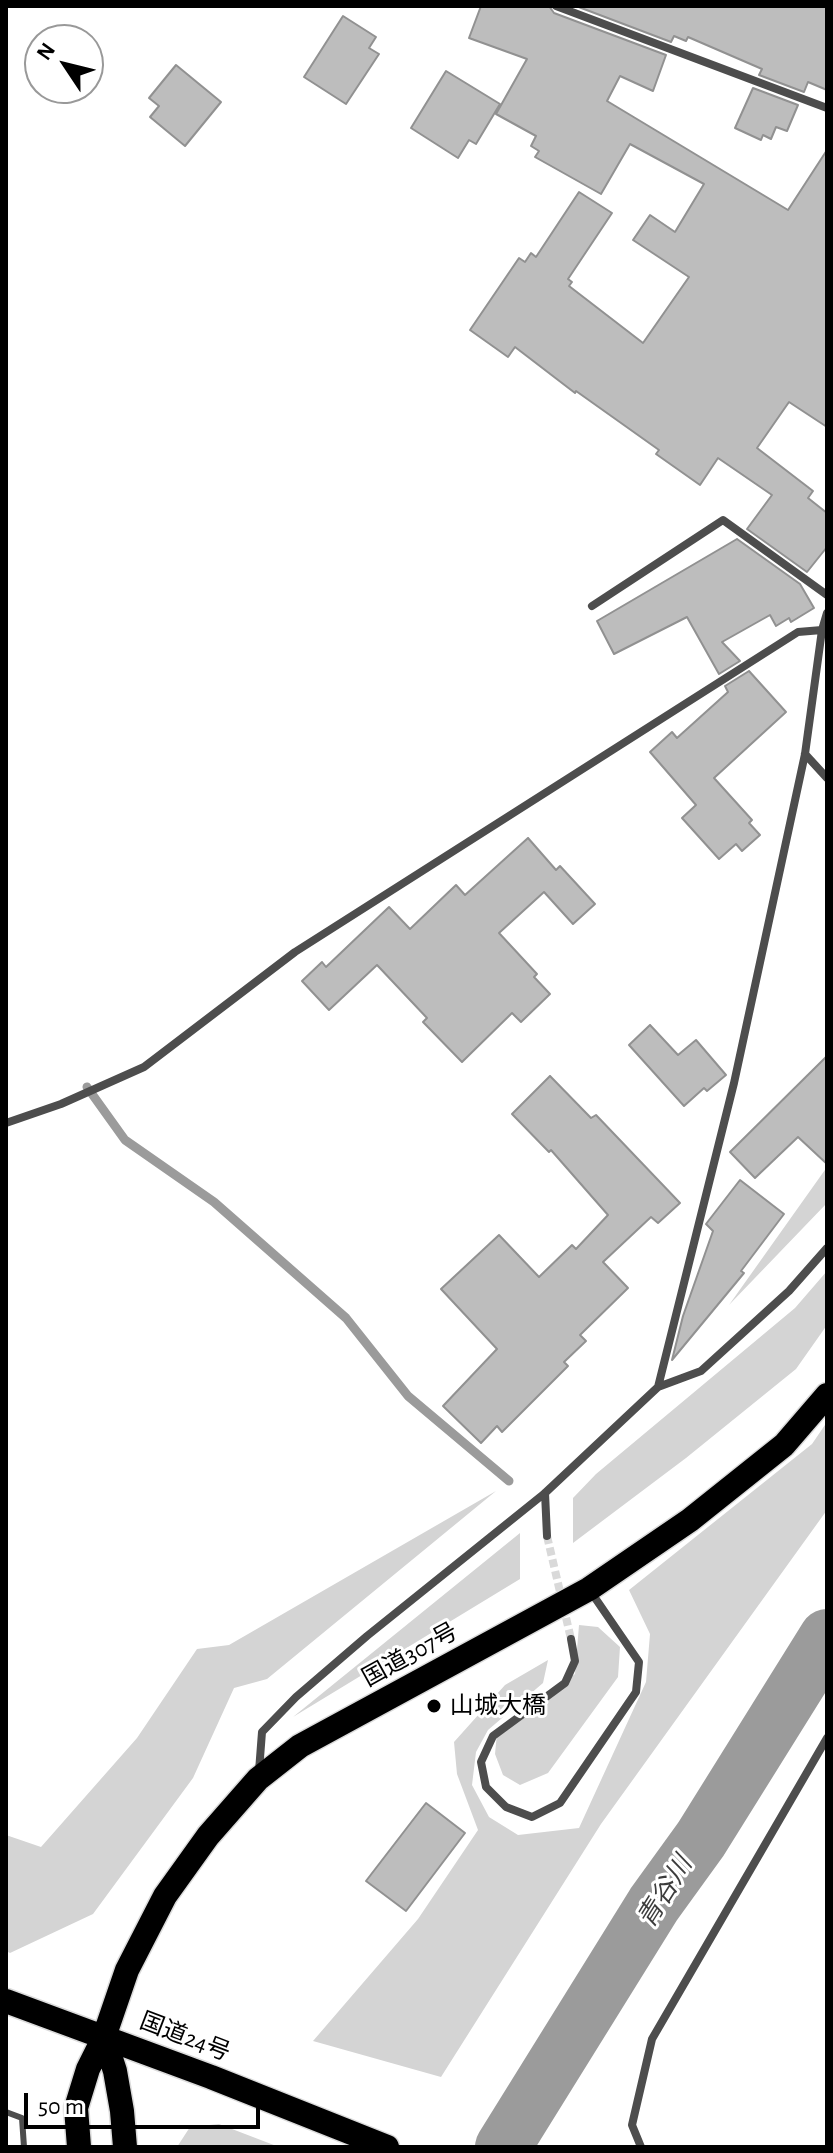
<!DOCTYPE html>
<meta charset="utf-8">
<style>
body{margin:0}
#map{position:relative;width:833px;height:2153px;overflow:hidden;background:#fff;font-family:"Alegreya Sans",sans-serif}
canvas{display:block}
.frame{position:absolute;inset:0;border:8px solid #000;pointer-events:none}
.north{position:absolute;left:24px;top:24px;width:80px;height:80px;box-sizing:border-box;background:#fff;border:2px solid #999;border-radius:50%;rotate:305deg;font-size:22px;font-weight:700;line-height:32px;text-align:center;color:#000}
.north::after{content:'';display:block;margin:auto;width:28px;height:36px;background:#000;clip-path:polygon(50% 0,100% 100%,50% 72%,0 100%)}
.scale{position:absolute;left:24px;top:2093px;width:236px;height:36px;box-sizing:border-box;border:4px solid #000;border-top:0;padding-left:10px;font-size:24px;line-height:28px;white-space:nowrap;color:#000;-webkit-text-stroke:6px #fff;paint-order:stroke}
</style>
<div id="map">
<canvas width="833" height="2153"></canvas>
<div class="frame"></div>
<div class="north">N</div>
<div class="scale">50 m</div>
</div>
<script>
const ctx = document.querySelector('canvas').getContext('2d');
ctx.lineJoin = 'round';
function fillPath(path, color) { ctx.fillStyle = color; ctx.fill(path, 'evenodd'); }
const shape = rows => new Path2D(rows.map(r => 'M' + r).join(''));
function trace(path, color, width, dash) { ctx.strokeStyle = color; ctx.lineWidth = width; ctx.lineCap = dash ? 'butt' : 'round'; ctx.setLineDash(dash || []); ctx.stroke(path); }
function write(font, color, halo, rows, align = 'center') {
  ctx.font = font + ' "Alegreya Sans","Noto Sans JP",sans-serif'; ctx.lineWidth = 6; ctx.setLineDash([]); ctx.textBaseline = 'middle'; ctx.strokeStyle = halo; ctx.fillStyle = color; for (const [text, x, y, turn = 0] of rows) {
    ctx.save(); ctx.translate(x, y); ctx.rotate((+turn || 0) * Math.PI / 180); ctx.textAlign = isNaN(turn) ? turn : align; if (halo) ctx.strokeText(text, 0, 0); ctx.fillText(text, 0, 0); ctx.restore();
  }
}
fillPath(shape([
 [827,1167,827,1203,729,1305],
 [827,1271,827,1325,796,1369,686,1458,573,1543,573,1498,596,1474,795,1308],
 [827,1422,827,1510,601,1824,441,2077,313,2041,418,1919,478,1830,457,1774,454,1742,505,1685,548,1660,543,1683,488,1730,476,1752,472,1785,489,1817,518,1835,579,1828,646,1682,650,1634,629,1590,812,1444],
 [496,1491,267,1679,234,1688,193,1778,93,1914,10,1953,6,1951,6,1835,41,1847,137,1738,197,1649,229,1645],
 [520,1533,520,1579,293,1717],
 [579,1625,598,1627,620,1647,618,1677,548,1773,520,1785,503,1775,495,1754,497,1733,575,1674],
 [219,2124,279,2147,177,2147,190,2127]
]), '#d4d4d4');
trace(shape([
 [87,1087,125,1140,214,1202,346,1318,408,1396,509,1481]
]), '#9b9b9b', 9);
trace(shape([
 [503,2147,654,1904,701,1839,827,1637]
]), '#9b9b9b', 56);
const building = shape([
 [481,6,549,6,554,13,666,55,653,91,620,76,607,101,788,210,827,150,827,427,789,402,757,448,813,491,808,498,827,513,827,547,807,572,747,529,772,495,718,458,700,485,656,454,659,450,576,391,575,393,515,347,508,357,470,330,519,258,525,262,531,253,536,257,579,192,612,213,568,279,572,282,569,286,643,343,689,277,633,240,650,215,675,232,704,184,630,144,601,194,535,157,539,151,531,146,536,136,496,114,527,59,469,38,481,6],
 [576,6,827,6,827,90,808,82,804,92,759,75,762,69,688,37,686,41,674,36,671,42,576,6],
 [343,16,376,37,369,48,379,54,346,104,304,77,343,16],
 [176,65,221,102,185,146,150,117,159,106,149,98,176,65],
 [446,71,500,104,476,144,469,140,458,158,411,128,446,71],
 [753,88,798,105,787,131,776,127,771,139,763,135,761,140,735,128,753,88],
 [737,539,800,584,814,608,791,622,789,618,776,626,770,615,722,642,740,661,719,674,687,617,614,654,597,621,737,539],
 [749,671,786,712,714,778,752,820,749,823,760,835,742,851,736,844,719,859,682,818,696,805,650,752,672,732,677,738,728,692,725,686,749,671],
 [528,838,556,870,560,866,595,904,573,924,544,892,499,933,537,974,534,977,550,994,521,1022,512,1013,462,1062,423,1022,427,1018,377,965,329,1010,302,981,322,962,326,967,389,907,410,929,456,885,465,895,528,838],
 [650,1025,678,1055,696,1040,726,1075,707,1091,704,1088,684,1106,629,1045,650,1025],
 [827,1056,827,1164,798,1137,755,1178,730,1152,827,1056],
 [550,1076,591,1118,596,1115,680,1203,658,1223,651,1217,603,1262,628,1288,580,1335,586,1341,564,1362,568,1366,502,1432,497,1426,481,1443,443,1406,497,1349,441,1289,499,1235,539,1277,572,1245,576,1249,608,1215,551,1150,549,1152,512,1114,550,1076],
 [740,1180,784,1214,741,1271,744,1273,672,1360,683,1316,713,1231,706,1224,740,1180],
 [426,1803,465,1833,406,1911,366,1881,426,1803]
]);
fillPath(building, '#bdbdbd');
trace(building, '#919191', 2);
trace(shape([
 [547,1536,571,1639]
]), '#d9d9d9', 8, [8, 4]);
const highway = shape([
 [6,2001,211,2077,387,2147],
 [104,2037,115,2071,122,2111,125,2147],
 [79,2147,76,2108,88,2069,104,2037,127,1970,165,1896,208,1836,258,1779,300,1746,589,1589,690,1520,784,1445,827,1395]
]);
trace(highway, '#dbdbdb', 27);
trace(shape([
 [6,2112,22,2118,24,2147]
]), '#4d4d4d', 6);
trace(shape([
 [556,6,827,108],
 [592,606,723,520,827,595],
 [805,754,827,778],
 [6,1123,61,1104,144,1067,295,952,798,632,822,630],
 [658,1387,734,1083,805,754,822,630,827,613],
 [545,1493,547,1536],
 [571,1639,575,1661,565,1683,493,1736,481,1762,486,1787,506,1807,532,1817,560,1803,636,1692,639,1662,591,1592],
 [259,1771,262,1732,296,1697,367,1636,545,1493,658,1387,701,1371,789,1291,827,1248],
 [641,2147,632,2125,652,2039,827,1738]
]), '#4d4d4d', 8);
trace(highway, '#000', 24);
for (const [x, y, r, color] of [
 [434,1706,8,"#000"]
]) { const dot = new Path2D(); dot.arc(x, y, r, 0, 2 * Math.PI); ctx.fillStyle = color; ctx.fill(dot); trace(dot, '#fff', 3); }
write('24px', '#000', '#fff', [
 ["国道307号",410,1655,-29],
 ["国道24号",185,2037,21]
]);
write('24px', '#000', '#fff', [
 ["山城大橋",450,1706]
], 'left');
write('italic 26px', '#3c3c3c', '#fff', [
 ["青谷川",665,1892,-58]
]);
</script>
